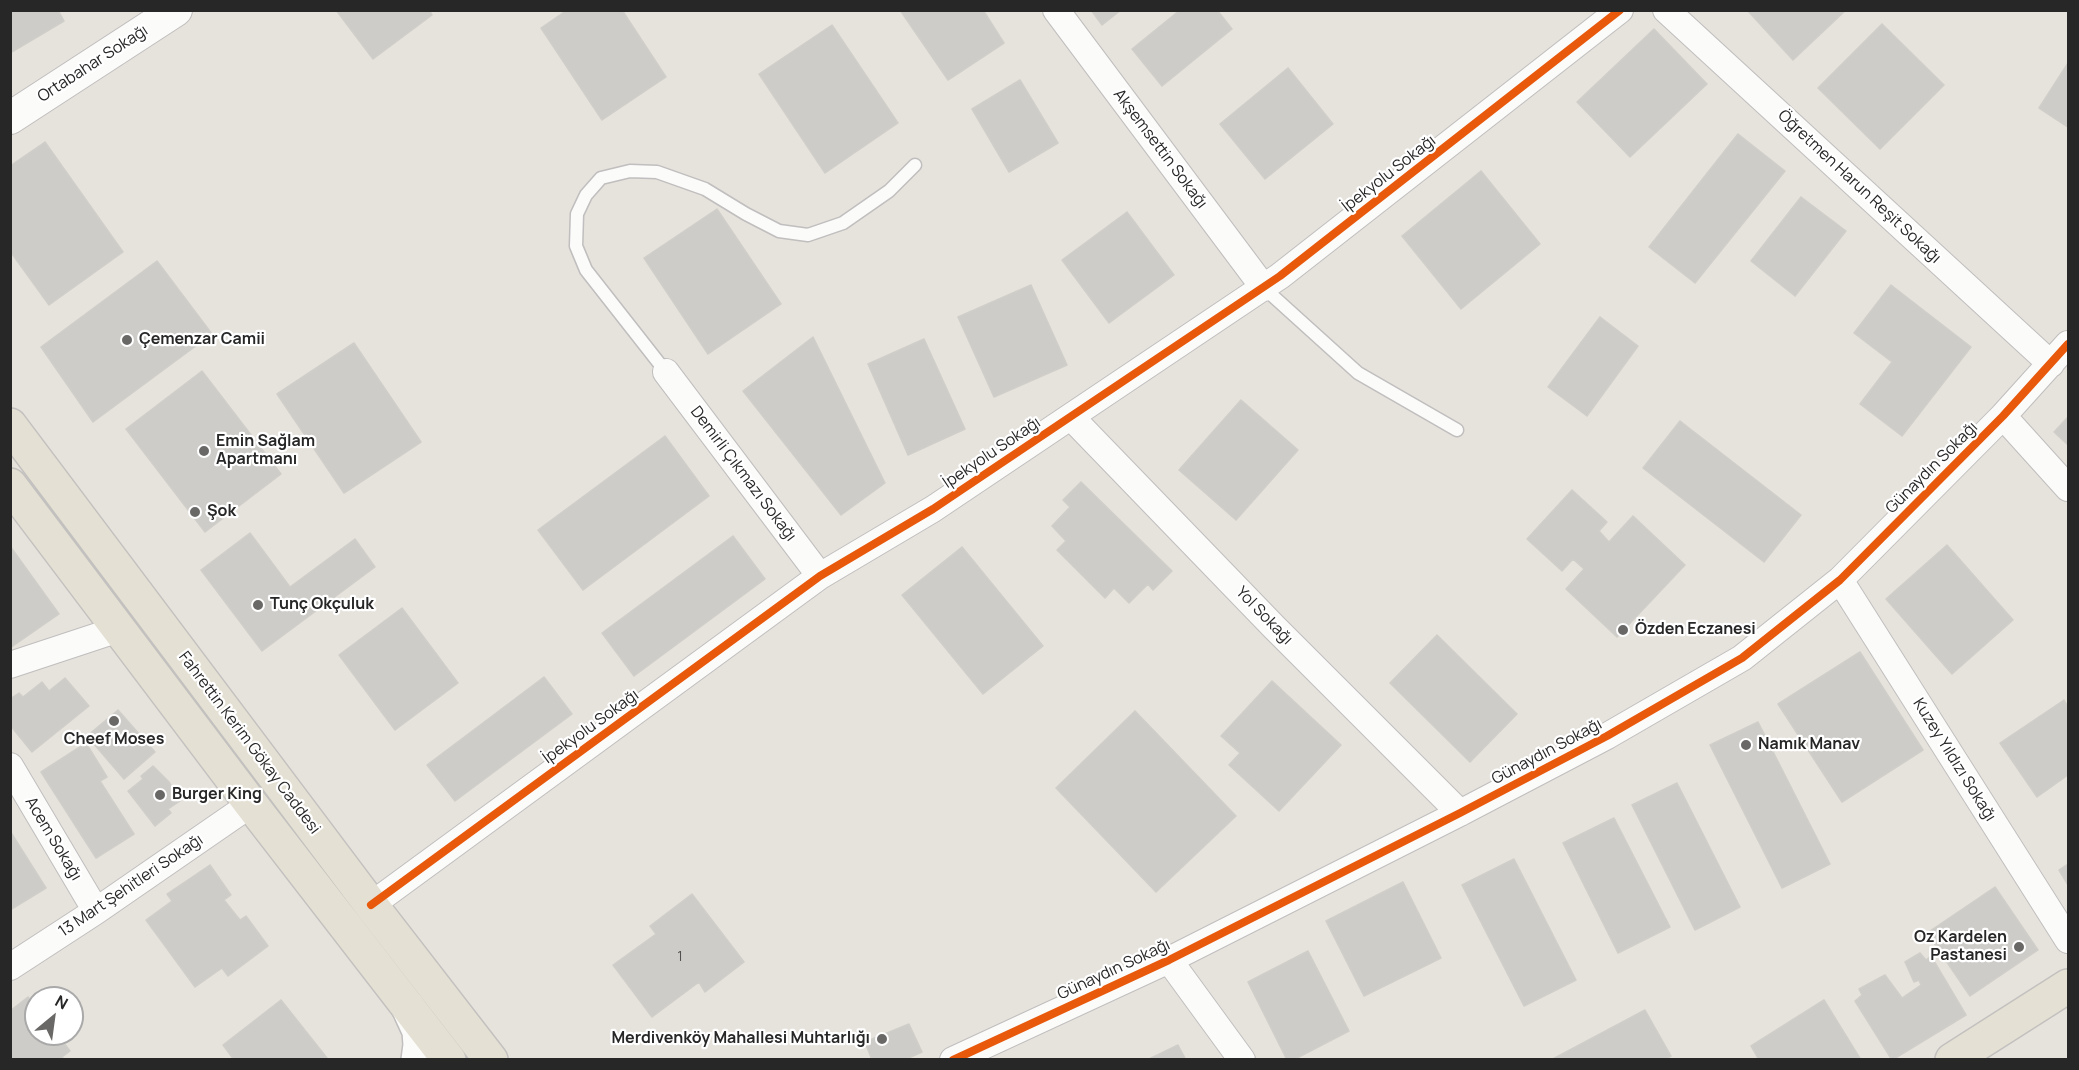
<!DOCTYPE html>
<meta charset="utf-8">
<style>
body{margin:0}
#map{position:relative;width:2079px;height:1070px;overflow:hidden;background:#e6e2dc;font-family:Manrope,sans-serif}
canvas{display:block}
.frame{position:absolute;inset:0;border:12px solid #272727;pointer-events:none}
.north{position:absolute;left:24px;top:986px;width:60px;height:60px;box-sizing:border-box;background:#fff;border:2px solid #a9a9a9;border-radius:50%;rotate:29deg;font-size:16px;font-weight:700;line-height:24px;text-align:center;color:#272727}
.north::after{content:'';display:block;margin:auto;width:21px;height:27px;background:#6a6866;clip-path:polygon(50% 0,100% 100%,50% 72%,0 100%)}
</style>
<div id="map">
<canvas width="2079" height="1070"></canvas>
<div class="frame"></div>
<div class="north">N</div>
</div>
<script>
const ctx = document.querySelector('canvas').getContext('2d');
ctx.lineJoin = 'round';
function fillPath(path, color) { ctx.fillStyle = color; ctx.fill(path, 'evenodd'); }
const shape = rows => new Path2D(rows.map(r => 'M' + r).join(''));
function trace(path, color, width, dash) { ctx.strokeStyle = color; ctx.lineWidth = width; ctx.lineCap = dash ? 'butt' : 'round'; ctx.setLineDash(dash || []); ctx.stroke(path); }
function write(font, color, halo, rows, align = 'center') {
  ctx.font = font + ' Manrope,sans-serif'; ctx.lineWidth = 4.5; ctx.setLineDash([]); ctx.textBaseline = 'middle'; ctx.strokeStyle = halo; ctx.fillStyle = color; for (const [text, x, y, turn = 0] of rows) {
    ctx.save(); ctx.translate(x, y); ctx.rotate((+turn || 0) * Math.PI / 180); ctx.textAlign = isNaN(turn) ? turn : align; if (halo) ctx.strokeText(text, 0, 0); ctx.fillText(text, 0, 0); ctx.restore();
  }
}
const building = shape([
 [10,10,58,10,64,21,10,53,10,10],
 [336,10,429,10,432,15,373,59,336,10],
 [567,10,622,10,666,77,602,120,541,28,567,10],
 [900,10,983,10,1004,43,948,80,900,10],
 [1091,10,1121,10,1102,25,1091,10],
 [1180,10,1217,10,1232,29,1162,86,1132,49,1180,10],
 [1747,10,1846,10,1793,60,1747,10],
 [1882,24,1944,85,1880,149,1818,88,1882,24],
 [832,25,898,123,825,173,759,74,832,25],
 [1654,29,1707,84,1630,157,1577,102,1654,29],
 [2068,63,2068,127,2039,108,2068,63],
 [1288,68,1333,124,1265,179,1220,124,1288,68],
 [1020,80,1058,143,1009,172,972,109,1020,80],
 [1738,134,1785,171,1695,283,1649,247,1738,134],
 [45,142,123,252,49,305,10,251,10,166,45,142],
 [1481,171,1540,244,1461,309,1402,236,1481,171],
 [1801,197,1846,231,1795,296,1751,261,1801,197],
 [717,209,781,304,708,354,644,258,717,209],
 [1127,212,1174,275,1109,323,1062,260,1127,212],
 [157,261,212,334,93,422,41,347,157,261],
 [1031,285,1067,365,994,397,958,317,1031,285],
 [1891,285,1971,347,1902,436,1860,404,1892,362,1854,333,1891,285],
 [1600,317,1638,346,1587,416,1548,387,1600,317],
 [813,337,885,483,841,515,743,391,813,337],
 [924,339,965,429,908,455,868,364,924,339],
 [354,343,421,442,344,493,277,394,354,343],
 [202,371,281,474,205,532,126,429,202,371],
 [1241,400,1298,450,1236,520,1179,470,1241,400],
 [2068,417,2068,445,2054,432,2068,417],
 [1680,421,1801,515,1764,562,1643,468,1680,421],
 [665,436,709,496,583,590,538,530,665,436],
 [1081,482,1172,571,1153,590,1148,584,1129,603,1114,588,1105,598,1057,550,1066,541,1052,526,1070,507,1063,500,1081,482],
 [1572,490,1607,522,1599,531,1609,542,1633,516,1685,565,1617,637,1566,589,1584,569,1573,559,1562,571,1527,539,1572,490],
 [250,533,290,587,355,539,375,567,262,651,201,570,250,533],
 [733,536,765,579,634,676,602,633,733,536],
 [1947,545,2013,620,1952,674,1886,599,1947,545],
 [10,546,59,614,10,648,10,546],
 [962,547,1043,646,983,694,902,595,962,547],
 [402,608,458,683,395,730,339,655,402,608],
 [1437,635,1517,714,1470,762,1390,683,1437,635],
 [1860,652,1923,750,1842,802,1778,704,1860,652],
 [544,677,572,714,455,801,427,765,544,677],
 [65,678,89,706,32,752,10,725,10,699,19,693,23,697,42,682,49,691,65,678],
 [1272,681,1341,745,1279,811,1229,765,1240,753,1221,736,1272,681],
 [2064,700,2068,707,2068,775,2037,797,2000,743,2064,700],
 [118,710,155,752,124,779,87,736,118,710],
 [1135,711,1236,816,1156,892,1056,788,1135,711],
 [1758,722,1830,864,1782,888,1710,745,1758,722],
 [86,743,107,777,100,781,134,834,96,858,41,772,86,743],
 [153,766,169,782,180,801,168,809,171,813,155,826,128,791,143,779,141,776,153,766],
 [1677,783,1740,907,1695,930,1632,805,1677,783],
 [1614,818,1670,927,1618,953,1563,843,1614,818],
 [10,831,46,888,10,910,10,831],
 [1514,859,1576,980,1524,1006,1462,885,1514,859],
 [2068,864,2068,885,2059,870,2068,864],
 [210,865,231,895,224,900,240,920,246,916,268,946,228,976,222,968,195,987,146,920,172,901,167,894,210,865],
 [1403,882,1441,958,1364,996,1326,921,1403,882],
 [1995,887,2038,950,1970,996,1927,933,1995,887],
 [692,894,744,962,705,992,699,982,652,1017,613,965,656,934,650,926,692,894],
 [1308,951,1349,1031,1293,1060,1287,1060,1248,982,1308,951],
 [1920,953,1926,960,1931,956,1966,1015,1892,1060,1855,1001,1862,995,1859,989,1885,975,1902,998,1921,985,1919,980,1914,982,1905,962,1920,953],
 [28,997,36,1008,36,1034,57,1034,70,1051,62,1057,65,1060,10,1060,10,1011,28,997],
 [281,1000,327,1058,324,1060,234,1060,223,1045,281,1000],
 [1824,1000,1861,1060,1759,1060,1751,1046,1824,1000],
 [1645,1010,1671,1056,1664,1060,1551,1060,1645,1010],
 [909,1024,922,1052,904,1060,872,1060,865,1042,909,1024],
 [1178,1045,1186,1060,1147,1060,1178,1045]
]);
fillPath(building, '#ceccc8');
trace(building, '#d0cec9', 1.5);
const service = shape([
 [1264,288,1358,373,1457,430],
 [666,372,586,270,576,246,577,214,586,195,601,178,630,171,657,172,705,189,746,214,779,231,808,235,843,223,889,191,915,165]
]);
const minor = shape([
 [1056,10,1264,288],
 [1666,10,2051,364],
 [666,372,820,576],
 [2003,416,2068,488],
 [1071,417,1274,627,1460,813],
 [1840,580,2068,940],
 [10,665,119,629],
 [10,766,96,911],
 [371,905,820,576,933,509,1280,276,1620,10],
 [1169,960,1242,1060],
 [10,967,96,911,251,804],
 [953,1060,1169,960,1460,813,1607,736,1742,658,1840,580,2003,416,2068,344]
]);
const tertiary = shape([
 [10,118,176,10]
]);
const secondary = shape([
 [408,1007,419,1031,420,1045,418,1060]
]);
const primary = shape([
 [10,425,371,905,491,1060],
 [10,485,251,804,449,1060],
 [1952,1060,2068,986]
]);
trace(service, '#c0bebe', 15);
trace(minor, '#c0bebe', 28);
trace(tertiary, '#c0bebe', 34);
trace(secondary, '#c0bebe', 36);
trace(primary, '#c3c1bf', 36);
trace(service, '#fbfbfa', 12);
trace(minor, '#fbfbfa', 26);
trace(tertiary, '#fbfbfa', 32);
trace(secondary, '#fbfbfa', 33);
trace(primary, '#e4e0d3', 33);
trace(shape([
 [371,905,820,576,933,509,1280,276,1620,10],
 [953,1060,1169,960,1460,813,1607,736,1742,658,1840,580,2003,416,2068,344]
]), '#e8590c', 8);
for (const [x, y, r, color] of [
 [127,340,6,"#6a6866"],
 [204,451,6,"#6a6866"],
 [195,512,6,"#6a6866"],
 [258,605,6,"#6a6866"],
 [1623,630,6,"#6a6866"],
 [114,721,6,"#6a6866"],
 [1746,745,6,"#6a6866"],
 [160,795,6,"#6a6866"],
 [2019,947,6,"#6a6866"],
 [882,1039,6,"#6a6866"]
]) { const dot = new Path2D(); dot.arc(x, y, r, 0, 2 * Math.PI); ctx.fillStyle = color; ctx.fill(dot); trace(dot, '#fff', 2); }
write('14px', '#525150', null, [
 ["1",680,957]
]);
write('16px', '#272727', '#fff', [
 ["Ortabahar Sokağı",93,64,-33],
 ["Akşemsettin Sokağı",1160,149,53],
 ["İpekyolu Sokağı",1389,174,-38],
 ["Öğretmen Harun Reşit Sokağı",1859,187,43],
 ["İpekyolu Sokağı",992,453,-34],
 ["Günaydın Sokağı",1932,468,-45],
 ["Demirli Çıkmazı Sokağı",743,474,53],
 ["Yol Sokağı",1264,616,46],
 ["İpekyolu Sokağı",591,727,-36],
 ["Fahrettin Kerim Gökay Caddesi",249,743,53],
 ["Günaydın Sokağı",1547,752,-28],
 ["Kuzey Yıldızı Sokağı",1954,760,58],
 ["Acem Sokağı",53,839,59],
 ["13 Mart Şehitleri Sokağı",131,886,-34],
 ["Günaydın Sokağı",1114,970,-25]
]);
write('bold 16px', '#272727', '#fff', [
 ["Çemenzar Camii",139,340],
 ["Emin Sağlam",216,442],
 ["Apartmanı",216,460],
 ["Şok",207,512],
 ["Tunç Okçuluk",270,605],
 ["Özden Eczanesi",1635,630],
 ["Cheef Moses",114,740,"center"],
 ["Namık Manav",1758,745],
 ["Burger King",172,795],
 ["Oz Kardelen",2007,938,"right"],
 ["Pastanesi",2007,956,"right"],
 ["Merdivenköy Mahallesi Muhtarlığı",870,1039,"right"]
], 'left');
</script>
